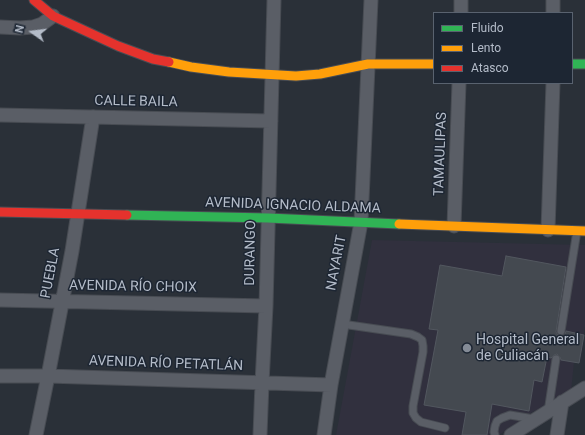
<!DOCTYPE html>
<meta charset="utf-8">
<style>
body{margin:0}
#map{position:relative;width:585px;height:435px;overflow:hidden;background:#2a3038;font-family:Roboto,sans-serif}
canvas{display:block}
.legend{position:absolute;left:433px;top:12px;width:140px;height:72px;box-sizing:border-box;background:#1d2633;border:1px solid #59626f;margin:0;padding:5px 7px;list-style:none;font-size:12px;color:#b4bcc9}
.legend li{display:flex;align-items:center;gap:8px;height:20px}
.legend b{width:20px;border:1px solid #59626f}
.north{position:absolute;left:12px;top:12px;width:40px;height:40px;-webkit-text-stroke:3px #1d2633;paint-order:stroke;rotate:284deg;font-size:11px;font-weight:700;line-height:16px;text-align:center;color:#b4bcc9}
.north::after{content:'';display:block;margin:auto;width:14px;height:18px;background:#b4bcc9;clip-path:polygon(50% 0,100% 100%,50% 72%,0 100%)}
</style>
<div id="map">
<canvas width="585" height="435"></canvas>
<ul class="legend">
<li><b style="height:5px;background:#30b455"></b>Fluido</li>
<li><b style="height:5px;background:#ff9f0a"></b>Lento</li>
<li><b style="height:5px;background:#e5322d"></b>Atasco</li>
</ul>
<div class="north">N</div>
</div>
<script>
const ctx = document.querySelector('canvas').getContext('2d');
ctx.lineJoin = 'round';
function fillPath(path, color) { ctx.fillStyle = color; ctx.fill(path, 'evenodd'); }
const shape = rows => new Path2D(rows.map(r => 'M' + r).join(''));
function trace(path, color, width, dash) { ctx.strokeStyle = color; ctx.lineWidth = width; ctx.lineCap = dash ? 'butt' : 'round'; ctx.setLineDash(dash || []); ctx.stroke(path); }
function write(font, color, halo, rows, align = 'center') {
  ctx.font = font + ' Roboto,sans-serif'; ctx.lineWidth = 3; ctx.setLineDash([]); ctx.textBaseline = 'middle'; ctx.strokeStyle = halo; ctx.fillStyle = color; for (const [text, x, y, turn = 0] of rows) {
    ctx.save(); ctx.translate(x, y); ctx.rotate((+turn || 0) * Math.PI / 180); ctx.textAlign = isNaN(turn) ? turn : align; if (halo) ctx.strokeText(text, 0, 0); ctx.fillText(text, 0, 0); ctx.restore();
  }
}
fillPath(shape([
 [372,240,585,245,585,327,579,363,574,362,571,392,542,410,534,411,499,435,336,435]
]), '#31303e');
const building = shape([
 [506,256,566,267,556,332,558,335,561,336,565,334,566,331,584,335,579,363,561,360,560,357,557,354,554,355,551,358,547,357,542,382,534,380,529,411,492,404,487,435,462,435,466,412,424,405,438,330,429,329,440,265,502,276,506,256]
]);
fillPath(building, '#444950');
trace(building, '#52575f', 1);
const lane = shape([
 [342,324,411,334,418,337,422,340,423,346,423,352,413,406,413,413,416,418,421,422,445,428],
 [561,331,577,231],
 [548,412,556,359],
 [495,435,494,432,495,426,497,421,502,418,510,415,534,419]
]);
const street = shape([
 [461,13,461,0],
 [553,13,553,0],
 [0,27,20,28,33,27,42,24,53,16],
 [0,115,271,121],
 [454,226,459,83],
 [548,230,553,83],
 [0,300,266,306],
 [0,376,48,376,331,385],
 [36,435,48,376,72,251,93,117],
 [260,435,262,383,266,306,274,0],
 [324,435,331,385,361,222,371,0],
 [511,435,585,388],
 [557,435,562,402]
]);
const fast = shape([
 [572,64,585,64],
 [127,215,268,218,399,224]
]);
const slow = shape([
 [169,62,191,67,229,72,296,76,320,74,368,64,434,64],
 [399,224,585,231]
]);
const jam = shape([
 [34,0,53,16,118,46,153,59,169,62],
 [0,212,127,215]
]);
trace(lane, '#484c53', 9);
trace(street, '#484c53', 15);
trace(fast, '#484c53', 11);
trace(slow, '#484c53', 11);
trace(jam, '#484c53', 11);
trace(lane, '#5a5e66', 7);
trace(street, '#5a5e66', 13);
trace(fast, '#30b455', 9);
trace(slow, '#ff9f0a', 9);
trace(jam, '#e5322d', 9);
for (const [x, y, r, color] of [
 [467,348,5,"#848b96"]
]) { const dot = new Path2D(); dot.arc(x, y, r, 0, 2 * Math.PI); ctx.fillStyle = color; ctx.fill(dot); trace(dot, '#1d2633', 1.5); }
write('14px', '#b4bcc9', '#1d2633', [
 ["CALLE BAILA",136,102,1],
 ["TAMAULIPAS",441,154,-88],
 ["AVENIDA IGNACIO ALDAMA",293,206,2],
 ["DURANGO",251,253,-89],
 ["NAYARIT",337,263,-79],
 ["PUEBLA",51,273,-79],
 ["AVENIDA RÍO CHOIX",133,287,1],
 ["AVENIDA RÍO PETATLÁN",166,364,2]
]);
write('14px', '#b4bcc9', '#1d2633', [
 ["Hospital General",476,340],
 ["de Culiacán",476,356]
], 'left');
</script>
